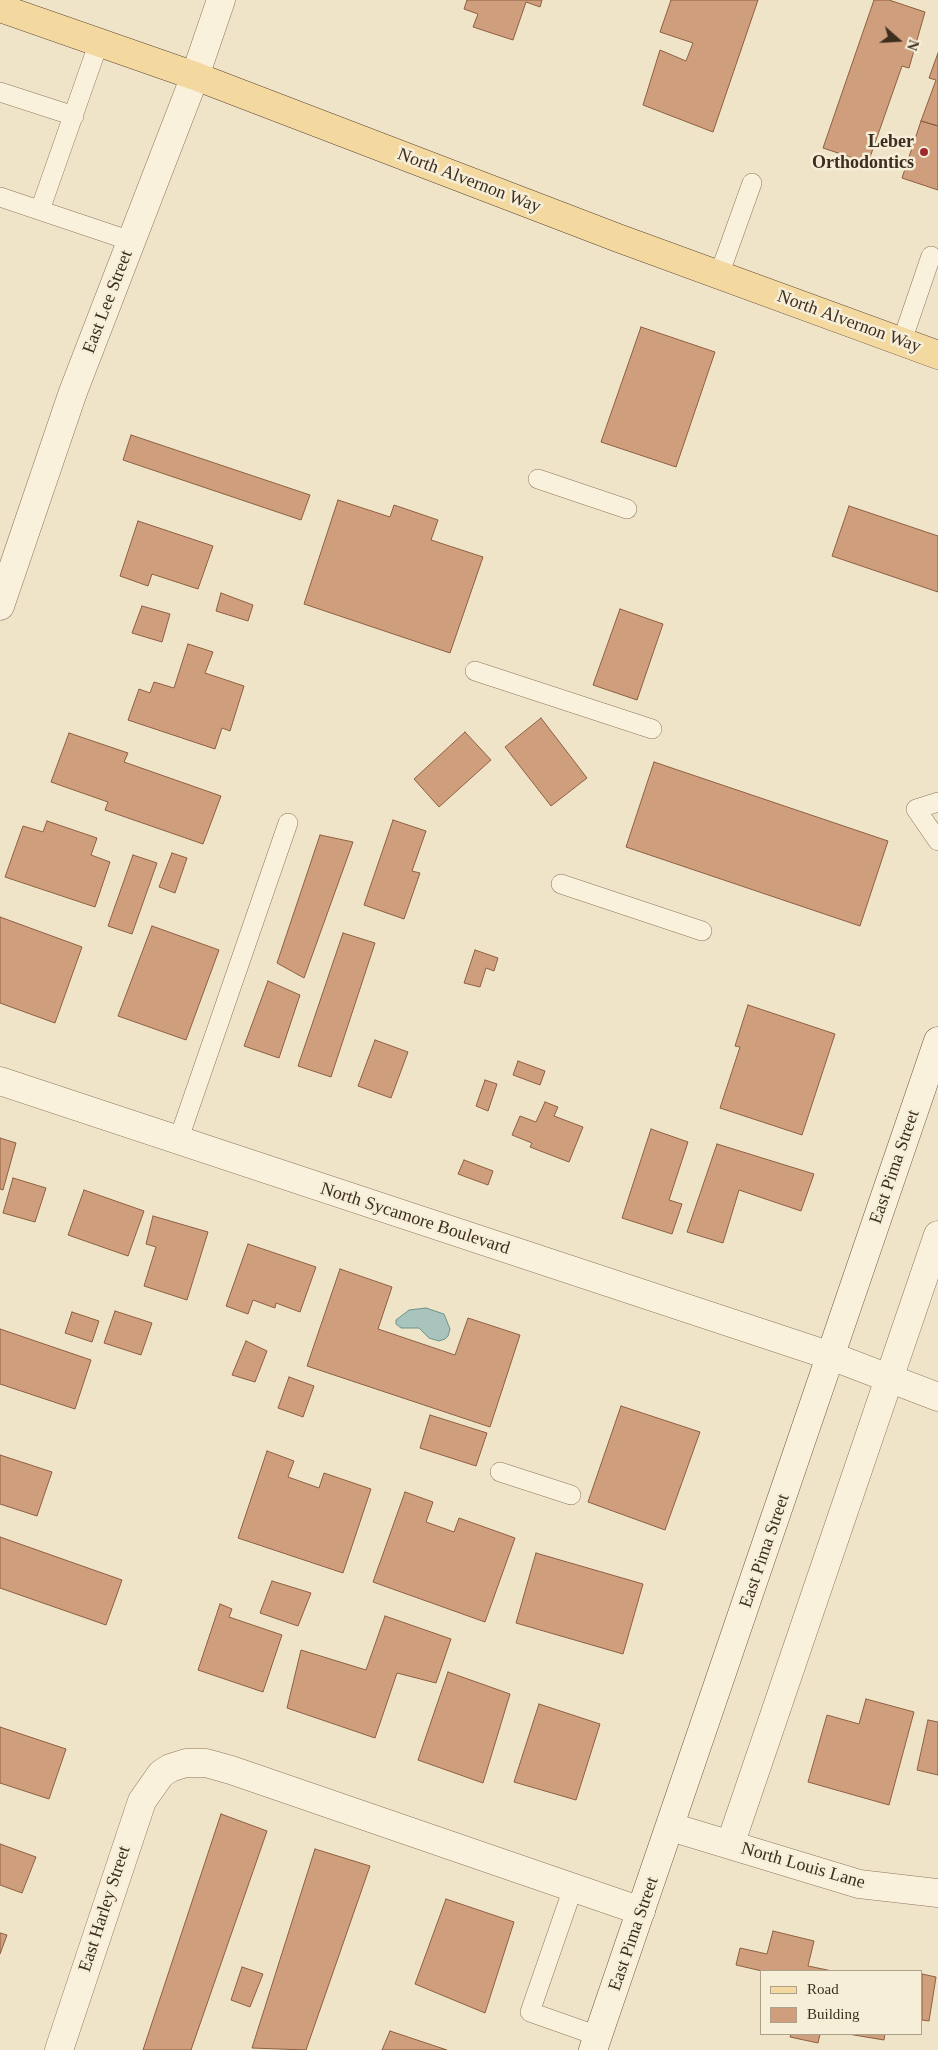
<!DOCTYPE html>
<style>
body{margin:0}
#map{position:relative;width:938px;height:2050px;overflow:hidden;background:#f0e4c8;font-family:"Times New Roman",serif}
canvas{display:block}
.legend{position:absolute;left:760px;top:1970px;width:162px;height:65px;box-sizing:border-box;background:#f7eed8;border:1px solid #ada18e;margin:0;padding:6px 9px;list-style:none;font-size:15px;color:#3d2e20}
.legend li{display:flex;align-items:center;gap:10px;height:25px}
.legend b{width:25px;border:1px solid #ada18e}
.north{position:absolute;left:873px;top:15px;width:50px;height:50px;-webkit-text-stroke:4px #f7eed8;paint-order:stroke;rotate:109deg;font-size:14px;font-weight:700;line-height:20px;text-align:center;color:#3d2e20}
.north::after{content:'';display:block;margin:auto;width:18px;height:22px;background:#3d2e20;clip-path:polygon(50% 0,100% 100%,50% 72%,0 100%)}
</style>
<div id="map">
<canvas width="938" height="2050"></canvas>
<ul class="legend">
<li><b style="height:6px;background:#f3d9a0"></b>Road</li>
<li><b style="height:14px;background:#cf9f7d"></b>Building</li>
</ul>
<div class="north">N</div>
</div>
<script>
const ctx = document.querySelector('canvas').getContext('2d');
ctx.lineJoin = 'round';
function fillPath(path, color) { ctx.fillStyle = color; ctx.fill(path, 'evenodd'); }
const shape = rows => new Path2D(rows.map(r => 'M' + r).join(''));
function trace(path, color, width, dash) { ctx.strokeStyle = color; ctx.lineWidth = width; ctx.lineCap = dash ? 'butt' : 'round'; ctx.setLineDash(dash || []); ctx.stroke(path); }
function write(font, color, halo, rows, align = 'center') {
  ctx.font = font + ' "Times New Roman",serif'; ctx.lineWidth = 5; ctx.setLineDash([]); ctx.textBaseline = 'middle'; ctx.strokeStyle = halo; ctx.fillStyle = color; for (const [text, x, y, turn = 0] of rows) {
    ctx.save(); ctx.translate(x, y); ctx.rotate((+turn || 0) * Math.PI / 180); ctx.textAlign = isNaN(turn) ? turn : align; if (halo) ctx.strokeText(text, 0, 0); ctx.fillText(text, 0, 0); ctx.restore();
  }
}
const water = shape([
 [426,1308,444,1314,450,1329,448,1336,445,1339,439,1341,429,1338,419,1328,401,1328,396,1324,396,1320,409,1310,426,1308]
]);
fillPath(water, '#a9c4bc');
trace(water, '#6f938a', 1);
const building = shape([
 [467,0,542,0,540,7,526,2,513,40,473,27,478,14,464,9,467,0],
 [671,0,758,0,713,132,643,105,660,50,686,61,693,43,660,32,671,0],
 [874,0,889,0,925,12,909,68,902,66,868,163,823,148,874,0],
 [938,53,938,126,921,121,936,80,929,78,938,53],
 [921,121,938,126,938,190,902,178,921,121],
 [641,327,715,352,676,467,601,442,641,327],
 [131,435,310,495,301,520,123,460,131,435],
 [338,500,390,517,394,505,438,520,431,540,483,557,450,653,304,604,338,500],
 [849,506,938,536,938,592,832,556,849,506],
 [138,521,213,546,198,589,152,574,148,586,120,576,138,521],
 [221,593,253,605,248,621,216,611,221,593],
 [142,606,170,614,162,642,132,633,142,606],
 [620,609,663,624,637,700,593,685,620,609],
 [188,644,213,652,205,673,244,686,230,731,222,728,215,749,128,720,139,689,150,693,154,682,174,688,188,644],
 [541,718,587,778,551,806,505,747,541,718],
 [465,732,491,760,439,807,414,779,465,732],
 [69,733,128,753,124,762,221,796,203,844,105,810,108,802,51,782,69,733],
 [654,762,888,841,860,926,626,847,654,762],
 [393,820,426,831,412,871,420,873,404,919,364,905,393,820],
 [47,821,97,838,91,855,110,862,95,907,5,877,23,826,43,832,47,821],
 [320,835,353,842,304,978,277,963,320,835],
 [172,853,187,858,175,893,159,887,172,853],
 [133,855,157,863,132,934,108,926,133,855],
 [0,917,82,947,55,1023,0,1003,0,917],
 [152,926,219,950,186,1040,118,1016,152,926],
 [343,933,375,943,331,1077,298,1066,343,933],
 [475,950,498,958,494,971,486,968,480,987,464,983,475,950],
 [268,981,300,995,279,1058,244,1046,268,981],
 [748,1005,835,1034,802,1135,720,1108,740,1047,735,1046,748,1005],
 [375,1040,408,1052,391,1098,358,1086,375,1040],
 [518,1061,545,1071,540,1085,513,1075,518,1061],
 [485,1080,497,1084,488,1111,476,1106,485,1080],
 [545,1102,558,1107,554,1116,583,1127,569,1162,530,1147,532,1143,512,1135,520,1116,536,1122,545,1102],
 [651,1129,688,1142,669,1200,682,1204,672,1234,622,1218,651,1129],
 [0,1138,16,1143,3,1190,0,1189,0,1138],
 [717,1144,814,1174,801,1211,739,1190,723,1243,687,1232,717,1144],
 [464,1160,493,1171,488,1185,458,1174,464,1160],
 [13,1178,46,1188,35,1222,3,1213,13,1178],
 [84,1190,144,1211,128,1256,68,1235,84,1190],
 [153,1216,208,1232,187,1300,144,1286,156,1247,146,1244,153,1216],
 [248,1244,316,1267,300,1312,276,1303,275,1308,253,1300,248,1314,226,1306,248,1244],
 [340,1269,392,1287,378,1329,455,1355,468,1318,520,1335,490,1427,307,1366,340,1269],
 [115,1311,152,1323,141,1355,104,1343,115,1311],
 [72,1312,99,1321,92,1342,65,1333,72,1312],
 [0,1329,91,1360,75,1409,0,1384,0,1329],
 [246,1341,267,1351,255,1382,232,1375,246,1341],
 [289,1377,314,1386,303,1417,278,1408,289,1377],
 [621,1406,700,1432,665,1530,588,1502,621,1406],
 [430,1415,487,1433,476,1466,420,1448,430,1415],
 [267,1451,294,1461,288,1477,319,1488,324,1473,371,1489,343,1573,238,1538,267,1451],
 [0,1455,52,1472,37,1516,0,1504,0,1455],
 [405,1492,433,1502,426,1522,454,1532,459,1518,515,1538,485,1622,373,1582,405,1492],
 [0,1537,122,1580,106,1625,0,1588,0,1537],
 [536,1553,643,1584,623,1654,516,1623,536,1553],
 [272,1581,311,1593,298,1626,260,1613,272,1581],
 [220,1604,232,1609,229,1617,282,1635,263,1692,198,1670,220,1604],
 [385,1616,451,1639,436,1683,397,1673,375,1738,287,1708,301,1650,366,1670,385,1616],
 [448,1672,510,1694,483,1783,418,1760,448,1672],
 [866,1699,914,1712,889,1805,808,1782,827,1715,859,1724,866,1699],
 [539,1704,600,1724,576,1800,514,1782,539,1704],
 [928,1720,938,1722,938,1775,917,1770,928,1720],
 [0,1727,66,1749,49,1799,0,1783,0,1727],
 [221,1814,267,1831,191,2050,143,2050,221,1814],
 [0,1844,36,1857,22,1893,0,1885,0,1844],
 [315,1849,370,1866,306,2050,252,2048,315,1849],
 [446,1899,514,1922,485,2013,415,1984,446,1899],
 [773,1931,814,1941,808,1966,832,1971,762,1971,736,1965,740,1948,767,1954,773,1931],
 [0,1933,7,1935,0,1954,0,1933],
 [242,1967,263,1974,250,2007,231,2000,242,1967],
 [922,1974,936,1977,929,2021,922,2020,922,1974],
 [390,2031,447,2050,382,2050,390,2031],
 [791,2034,820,2034,818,2043,790,2037,791,2034],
 [848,2034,885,2034,884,2040,848,2034]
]);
fillPath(building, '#cf9f7d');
trace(building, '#8d5f41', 1);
const lane = shape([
 [0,92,74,116],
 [0,197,131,241],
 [40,210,99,42],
 [719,275,752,183],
 [902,341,931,256],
 [538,479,627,509],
 [475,671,652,729],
 [938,802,916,809,938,841],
 [561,884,702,931],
 [178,1141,288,823],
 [500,1472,571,1495],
 [573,1888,530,2012,598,2036]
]);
const street = shape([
 [0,606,73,392,195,76,221,0],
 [0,1081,831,1356,938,1397],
 [671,1827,859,1884,938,1893],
 [730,1845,938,1235],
 [59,2050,142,1801,161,1774,170,1768,186,1763,206,1763,231,1770,641,1911]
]);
const secondary = shape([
 [593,2050,938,1041]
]);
const primary = shape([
 [0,8,195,76,618,238,938,355]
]);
trace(lane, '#8d765c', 20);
trace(street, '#8d765c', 29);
trace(secondary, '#6f573f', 29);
trace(primary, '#5b4430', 29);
trace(lane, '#faf1dc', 19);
trace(street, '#faf1dc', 28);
trace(secondary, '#faf1dc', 28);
trace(primary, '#f3d9a0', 28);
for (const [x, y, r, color] of [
 [924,152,5,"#9e2a2b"]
]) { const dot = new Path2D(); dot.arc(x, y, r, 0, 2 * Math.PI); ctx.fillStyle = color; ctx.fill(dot); trace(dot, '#f7eed8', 2); }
write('bold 18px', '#3d2e20', '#f7eed8', [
 ["Leber",914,142],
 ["Orthodontics",914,163]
], 'right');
write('18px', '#3d2e20', '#f7eed8', [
 ["North Alvernon Way",469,181,21],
 ["East Lee Street",108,302,-69],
 ["North Alvernon Way",849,322,20],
 ["East Pima Street",895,1167,-71],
 ["North Sycamore Boulevard",415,1219,18],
 ["East Pima Street",765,1551,-71],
 ["North Louis Lane",803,1866,16],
 ["East Harley Street",105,1909,-72],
 ["East Pima Street",634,1934,-71]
]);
</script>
